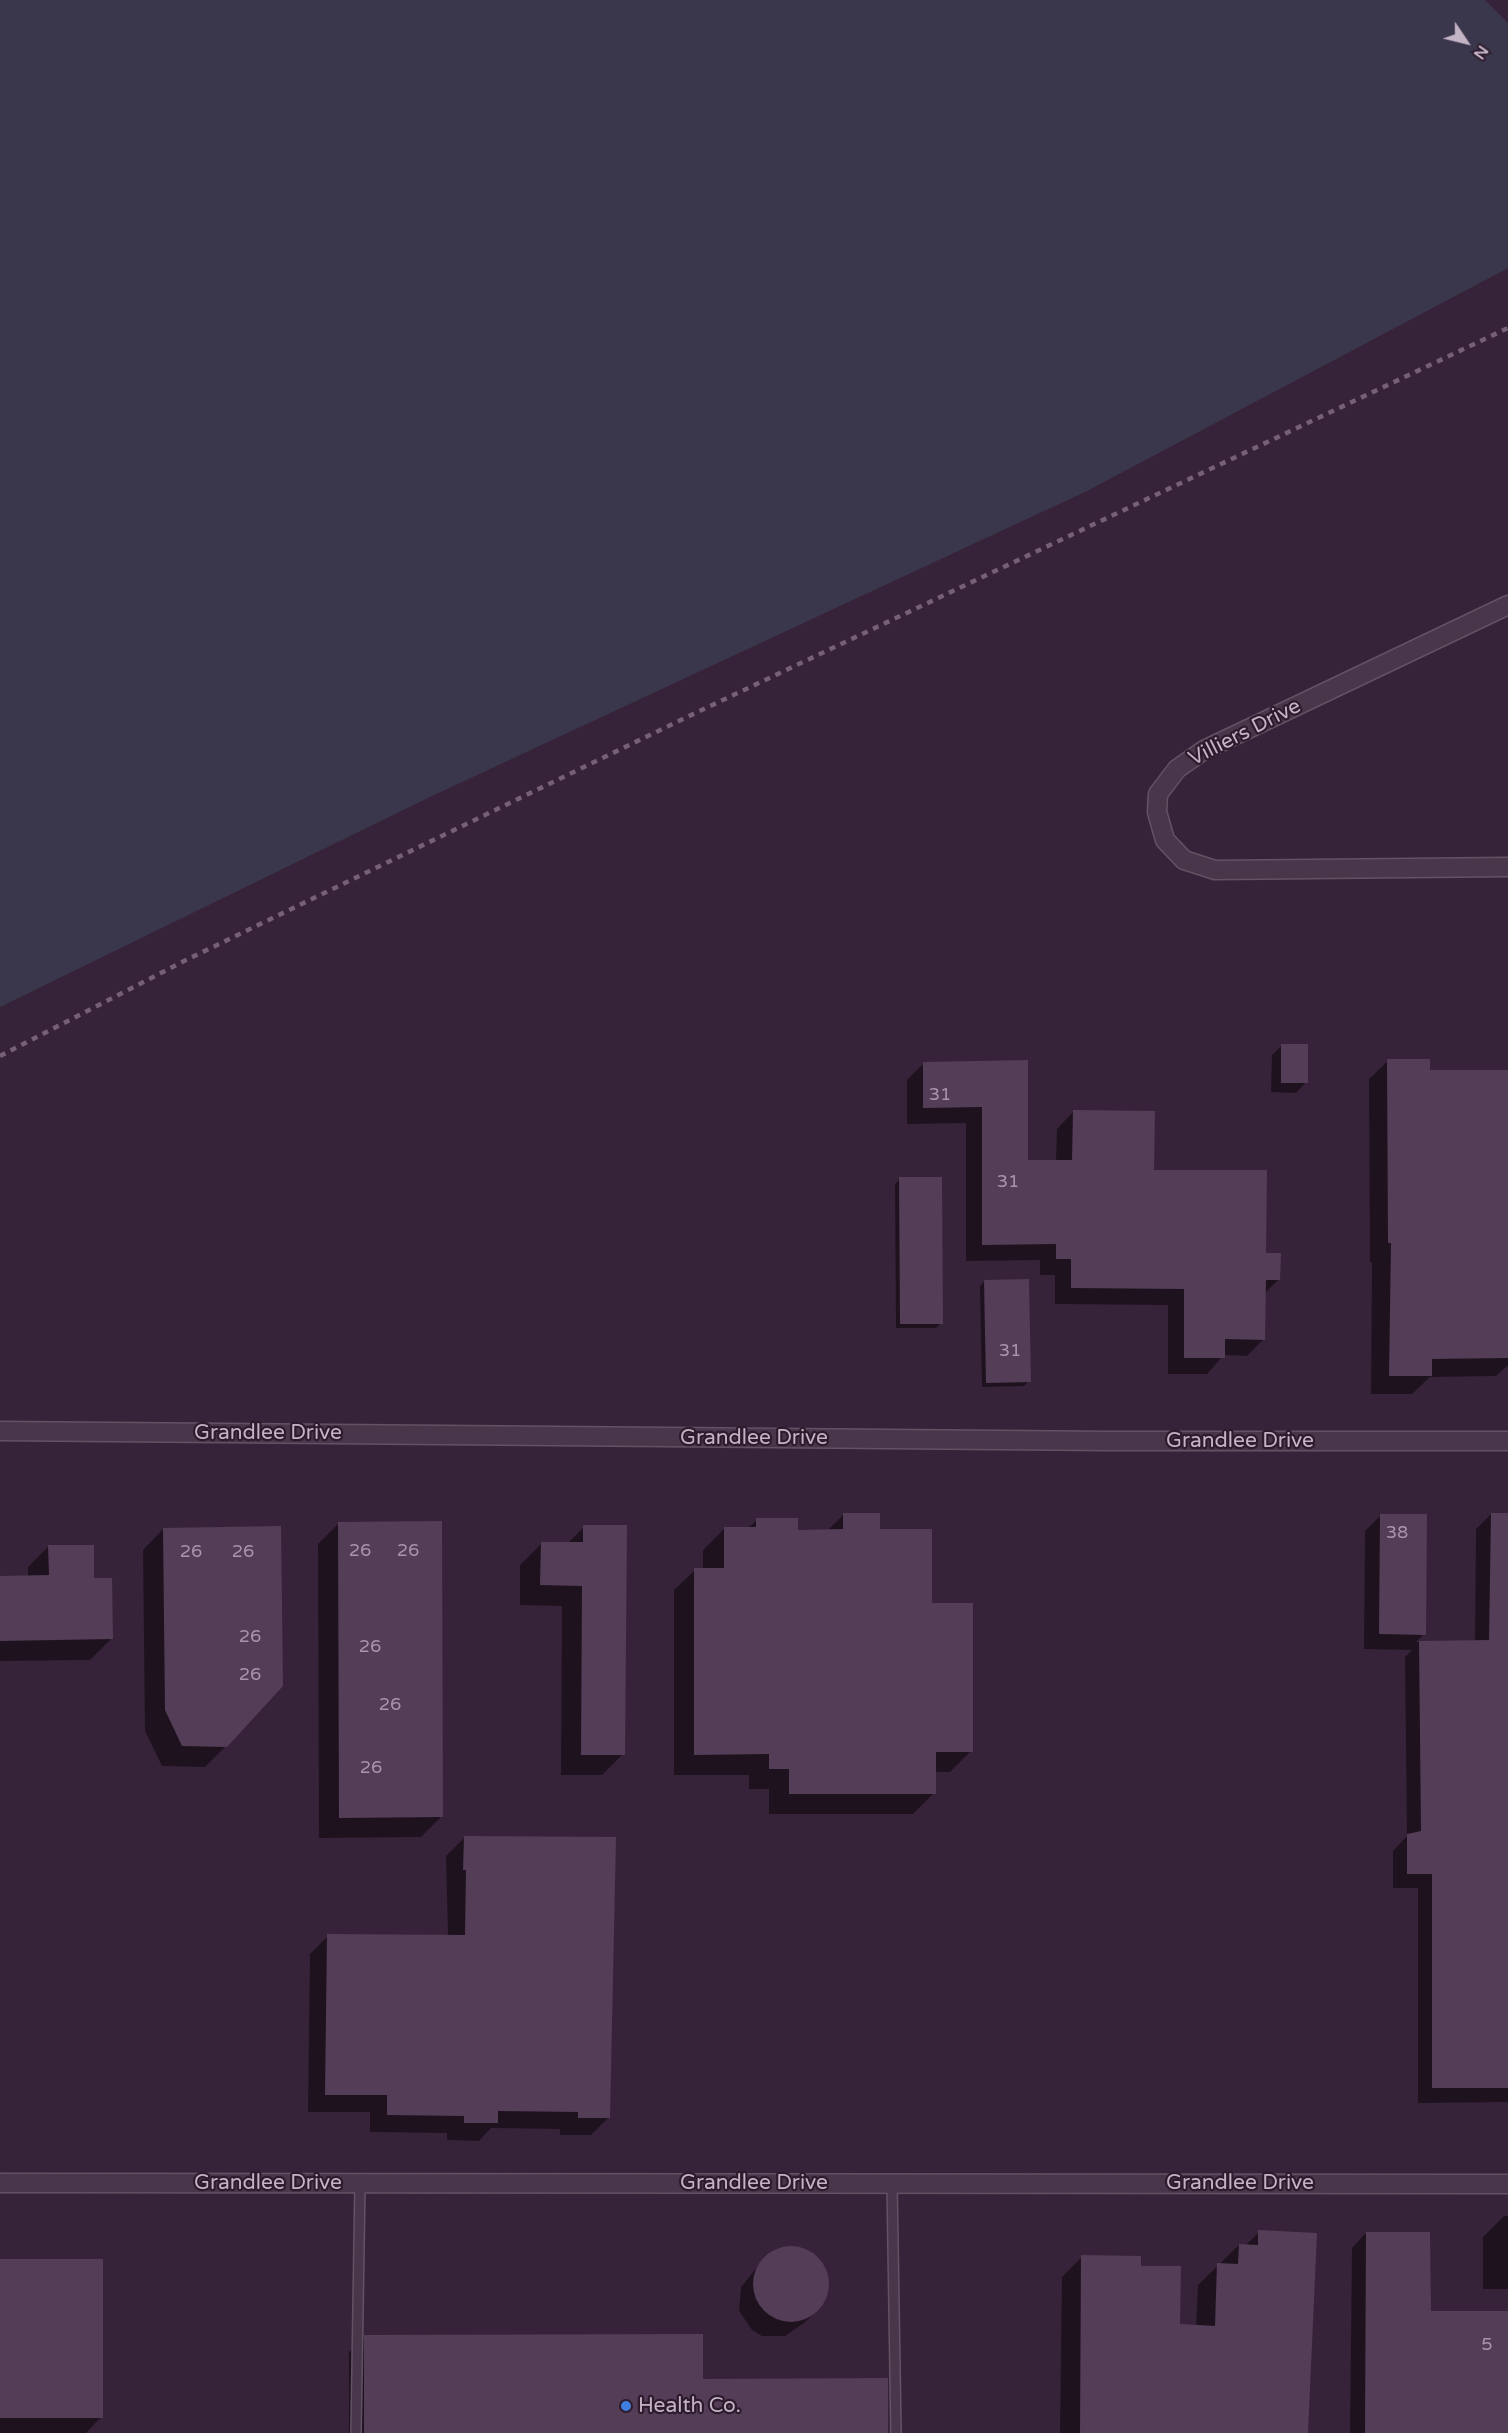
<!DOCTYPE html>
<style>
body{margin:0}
#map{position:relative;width:1508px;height:2433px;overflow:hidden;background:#372339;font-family:"Varela Round",sans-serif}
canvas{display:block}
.north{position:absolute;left:1436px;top:12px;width:60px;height:60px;-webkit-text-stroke:4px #2d1c2e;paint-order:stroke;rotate:125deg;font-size:16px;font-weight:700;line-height:24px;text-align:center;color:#c4b2c5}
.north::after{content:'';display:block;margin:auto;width:21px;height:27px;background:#c4b2c5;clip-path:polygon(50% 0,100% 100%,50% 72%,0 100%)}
</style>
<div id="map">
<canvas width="1508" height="2433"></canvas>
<div class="north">N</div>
</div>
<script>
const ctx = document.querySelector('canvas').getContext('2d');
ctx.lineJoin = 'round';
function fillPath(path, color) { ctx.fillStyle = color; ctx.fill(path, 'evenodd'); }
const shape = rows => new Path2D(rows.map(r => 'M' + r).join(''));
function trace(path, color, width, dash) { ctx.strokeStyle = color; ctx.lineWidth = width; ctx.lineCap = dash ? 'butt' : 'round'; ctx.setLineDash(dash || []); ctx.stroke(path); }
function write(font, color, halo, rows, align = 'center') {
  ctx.font = font + ' "Varela Round",sans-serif'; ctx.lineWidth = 4.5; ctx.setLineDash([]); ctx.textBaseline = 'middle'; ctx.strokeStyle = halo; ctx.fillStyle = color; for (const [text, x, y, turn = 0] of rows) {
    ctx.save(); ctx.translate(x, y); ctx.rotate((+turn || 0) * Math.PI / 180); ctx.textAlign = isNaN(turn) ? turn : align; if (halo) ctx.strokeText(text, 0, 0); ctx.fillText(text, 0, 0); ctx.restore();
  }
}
fillPath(shape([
 [0,0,1485,0,1508,23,1508,268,1087,491,432,796,0,1007]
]), '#3a374c');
fillPath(shape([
 [1282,1045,1306,1082,1296,1093,1271,1092,1272,1055],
 [1388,1061,1429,1072,1508,1071,1508,1365,1496,1376,1430,1377,1412,1394,1371,1394,1372,1262,1370,1262,1369,1079],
 [1027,1062,1027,1161,1056,1162,1057,1129,1073,1112,1265,1255,1279,1279,1264,1294,1264,1339,1247,1356,1224,1355,1207,1374,1168,1374,1168,1305,1055,1304,1055,1275,1040,1275,1040,1260,966,1261,966,1123,907,1124,907,1080,924,1063],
 [900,1179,941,1323,936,1328,896,1328,895,1184],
 [985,1281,1029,1381,1024,1386,982,1387,980,1286],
 [1491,1514,1508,1515,1508,2102,1418,2103,1418,1888,1393,1888,1393,1851,1407,1836,1405,1657,1412,1650,1364,1649,1365,1531,1381,1515,1424,1634,1416,1642,1475,1641,1476,1529],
 [843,1515,879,1531,971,1751,950,1772,934,1772,934,1793,913,1814,769,1814,769,1789,749,1789,749,1775,674,1775,674,1590,695,1570,703,1570,703,1550,724,1529,747,1529,757,1520,797,1531,827,1531],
 [339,1523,442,1816,421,1837,319,1838,318,1544],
 [584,1527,623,1754,602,1775,561,1775,562,1606,520,1605,520,1565,541,1544,567,1544],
 [163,1529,226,1746,205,1767,162,1766,145,1731,143,1550],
 [49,1546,93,1580,111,1639,90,1660,0,1661,0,1577,28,1577,28,1567],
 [464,1838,609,2117,591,2135,560,2135,560,2129,491,2128,479,2141,447,2140,447,2133,370,2132,370,2112,308,2112,310,1954,328,1936,448,1936,446,1856],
 [1504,2216,1508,2216,1508,2289,1483,2289,1483,2237],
 [1259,2232,1307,2433,1060,2433,1062,2277,1082,2257,1139,2267,1179,2326,1196,2327,1198,2285,1239,2245,1245,2246],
 [1366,2233,1429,2312,1508,2313,1508,2433,1350,2433,1352,2248],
 [786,2248,811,2253,820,2261,826,2272,828,2284,826,2297,821,2307,804,2323,785,2336,762,2336,752,2330,739,2311,741,2287,764,2259],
 [0,2261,101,2417,86,2433,0,2433],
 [365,2336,701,2380,886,2433,349,2433,349,2352]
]), '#0007');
fillPath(shape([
 [1281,1044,1308,1044,1308,1083,1281,1083],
 [1387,1059,1430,1059,1430,1070,1508,1070,1508,1358,1432,1359,1432,1376,1389,1376,1391,1243,1388,1243],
 [1028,1060,1028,1160,1072,1160,1073,1110,1155,1111,1154,1170,1267,1170,1266,1253,1281,1253,1280,1280,1266,1280,1265,1340,1225,1339,1225,1358,1184,1358,1184,1289,1071,1288,1071,1259,1056,1259,1056,1244,982,1245,982,1107,923,1108,923,1062],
 [899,1177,942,1177,943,1324,900,1324],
 [1029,1279,1031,1382,986,1383,984,1280],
 [843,1513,880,1513,880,1529,932,1529,932,1603,973,1603,973,1752,936,1752,936,1794,789,1794,789,1769,769,1769,769,1754,694,1755,694,1568,724,1568,724,1527,756,1527,756,1518,798,1518,798,1530,843,1529],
 [1491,1513,1508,1513,1508,2088,1432,2088,1432,1874,1407,1874,1407,1834,1421,1831,1419,1641,1489,1640],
 [1380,1514,1427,1514,1426,1635,1379,1634],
 [442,1521,443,1817,339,1818,338,1522],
 [583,1525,627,1525,625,1755,581,1755,582,1586,540,1585,541,1542,583,1542],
 [281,1526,283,1686,227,1747,182,1746,165,1710,163,1528],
 [48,1545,94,1545,94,1578,112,1578,113,1639,0,1641,0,1576,49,1575],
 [464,1836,616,1837,610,2118,578,2118,578,2112,498,2111,498,2123,464,2123,464,2116,387,2115,387,2095,325,2095,327,1934,465,1935,466,1870,463,1870],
 [1258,2230,1317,2233,1308,2433,1080,2433,1081,2255,1141,2256,1141,2266,1181,2266,1180,2324,1215,2326,1217,2263,1238,2264,1239,2244,1258,2245],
 [1366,2232,1430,2232,1431,2311,1508,2311,1508,2433,1365,2433],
 '753 2284a38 38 0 1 1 76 0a38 38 0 1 1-76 0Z',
 [0,2259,103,2259,103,2418,0,2418],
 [703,2334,703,2379,888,2378,888,2433,364,2433,364,2335]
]), '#543d57');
const service = shape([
 [892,2182,896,2433],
 [356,2433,360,2183]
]);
const minor = shape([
 [1508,605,1204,750,1177,769,1158,794,1157,812,1165,840,1184,860,1215,870,1508,867],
 [0,1431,1110,1441,1508,1441],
 [0,2183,1508,2184]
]);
trace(service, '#635264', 12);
trace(minor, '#635264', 21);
trace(service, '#48374a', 9);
trace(minor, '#48374a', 18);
trace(shape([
 [0,1056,182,962,687,717,1508,328]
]), '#756077', 4.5, [6, 6]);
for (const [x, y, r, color] of [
 [626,2406,6,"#3f7fe0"]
]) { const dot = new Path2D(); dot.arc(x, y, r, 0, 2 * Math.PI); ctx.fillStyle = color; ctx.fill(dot); trace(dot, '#2d1c2e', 2); }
write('18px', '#a895aa', null, [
 ["31",940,1095],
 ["31",1008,1182],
 ["31",1010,1351],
 ["38",1397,1533],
 ["26",360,1551],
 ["26",408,1551],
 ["26",191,1552],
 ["26",243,1552],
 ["26",250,1637],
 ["26",370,1647],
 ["26",250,1675],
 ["26",390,1705],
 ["26",371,1768],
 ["5",1487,2345]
]);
write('21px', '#c4b2c5', '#2d1c2e', [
 ["Villiers Drive",1245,733,-27],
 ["Grandlee Drive",268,1433],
 ["Grandlee Drive",754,1438],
 ["Grandlee Drive",1240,1441],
 ["Grandlee Drive",268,2183],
 ["Grandlee Drive",754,2183],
 ["Grandlee Drive",1240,2183]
]);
write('21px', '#c4b2c5', '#2d1c2e', [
 ["Health Co.",638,2406]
], 'left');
</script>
